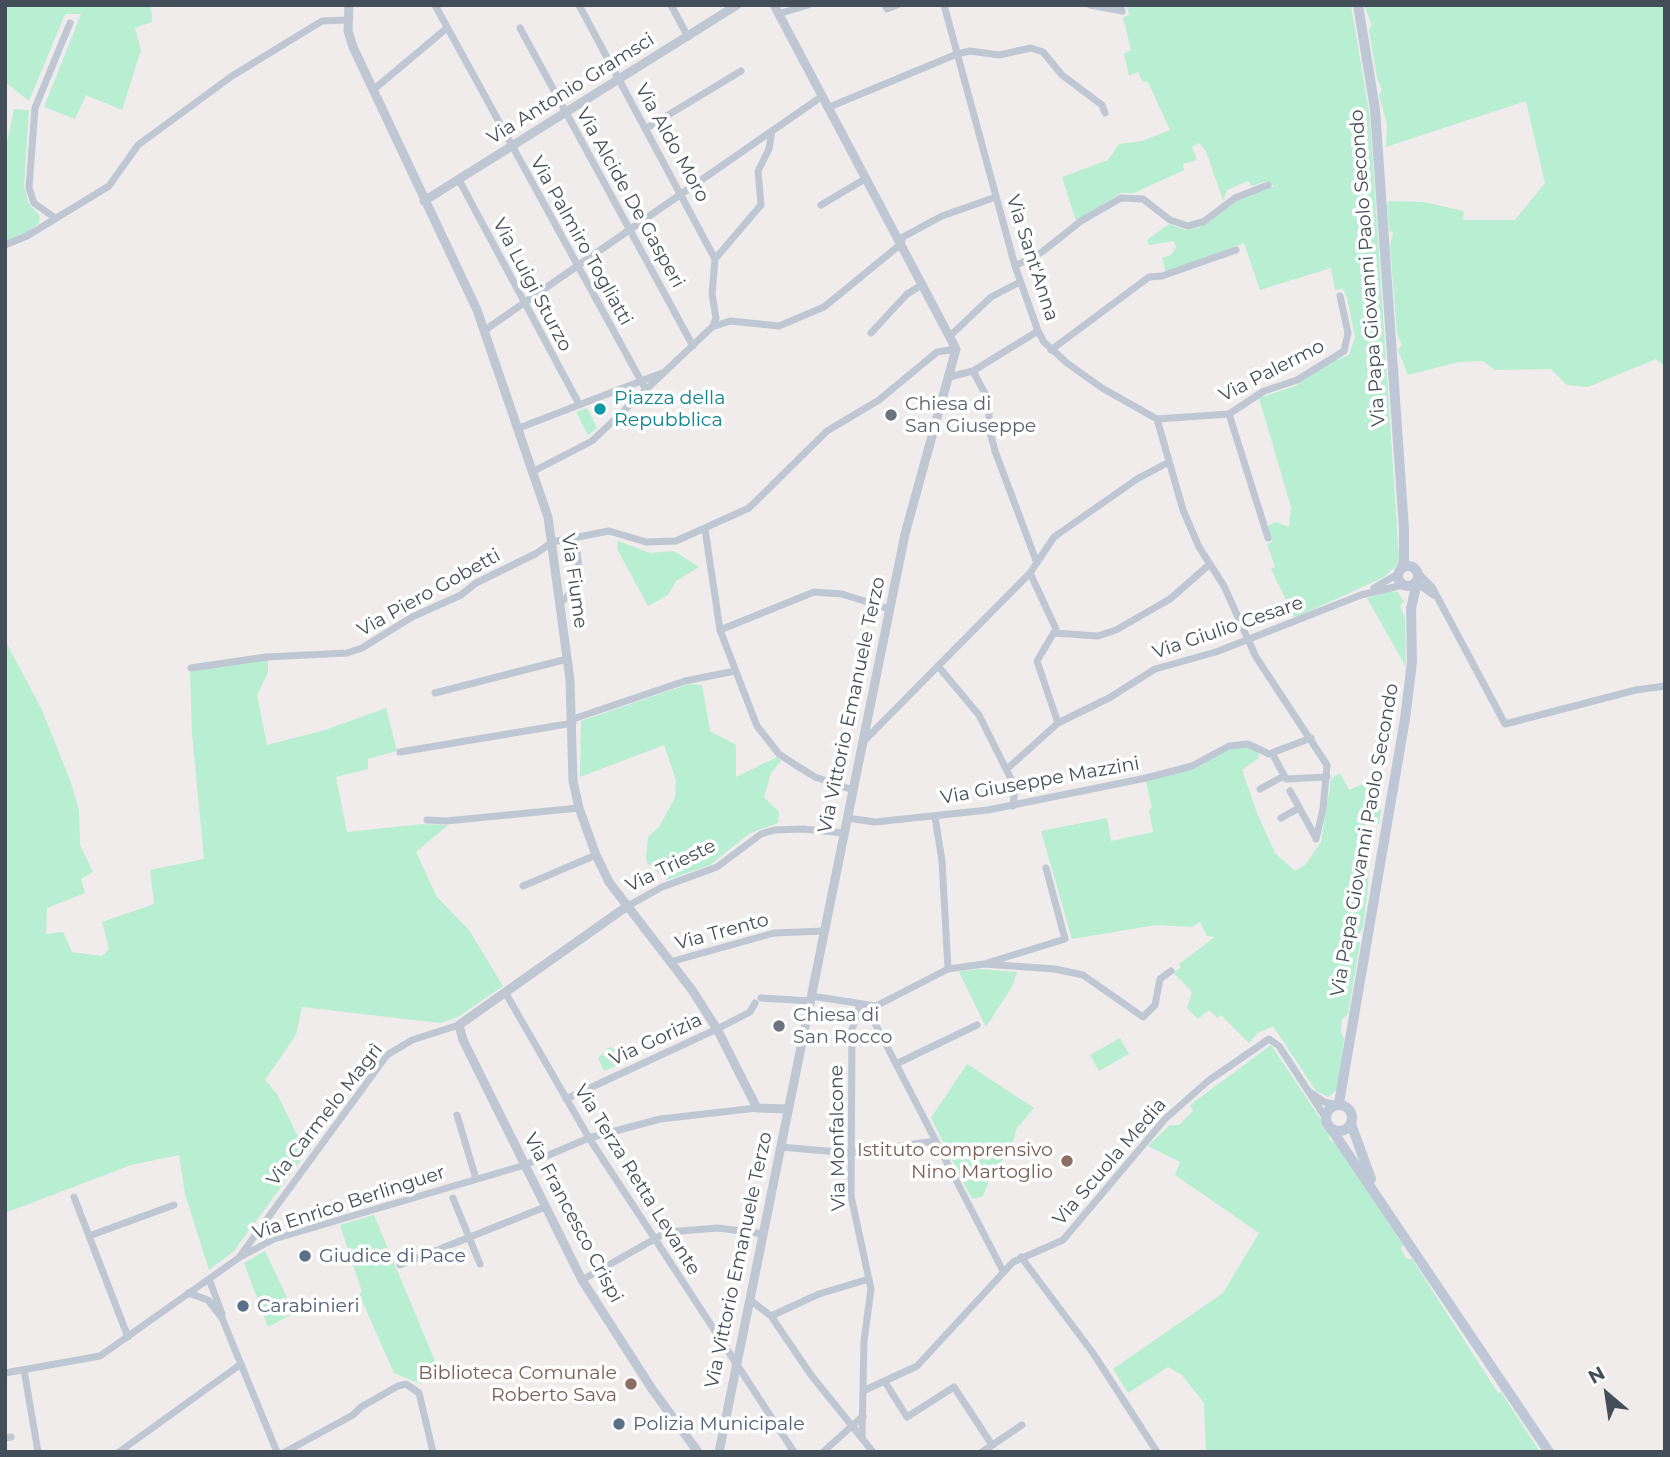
<!DOCTYPE html>
<meta charset="utf-8">
<style>
body{margin:0}
#map{position:relative;width:1670px;height:1457px;overflow:hidden;background:#efeceb;font-family:Montserrat,sans-serif}
canvas{display:block}
.frame{position:absolute;inset:0;border:7px solid #444e59;pointer-events:none}
.north{position:absolute;left:1572px;top:1359px;width:70px;height:70px;-webkit-text-stroke:5px #fff;paint-order:stroke;rotate:331deg;font-size:19px;font-weight:700;line-height:28px;text-align:center;color:#444e59}
.north::after{content:'';display:block;margin:auto;width:24px;height:32px;background:#444e59;clip-path:polygon(50% 0,100% 100%,50% 72%,0 100%)}
</style>
<div id="map">
<canvas width="1670" height="1457"></canvas>
<div class="frame"></div>
<div class="north">N</div>
</div>
<script>
const ctx = document.querySelector('canvas').getContext('2d');
ctx.lineJoin = 'round';
function fillPath(path, color) { ctx.fillStyle = color; ctx.fill(path, 'evenodd'); }
const shape = rows => new Path2D(rows.map(r => 'M' + r).join(''));
function trace(path, color, width, dash) { ctx.strokeStyle = color; ctx.lineWidth = width; ctx.lineCap = dash ? 'butt' : 'round'; ctx.setLineDash(dash || []); ctx.stroke(path); }
function write(font, color, halo, rows, align = 'center') {
  ctx.font = font + ' Montserrat,sans-serif'; ctx.lineWidth = 7; ctx.setLineDash([]); ctx.textBaseline = 'middle'; ctx.strokeStyle = halo; ctx.fillStyle = color; for (const [text, x, y, turn = 0] of rows) {
    ctx.save(); ctx.translate(x, y); ctx.rotate((+turn || 0) * Math.PI / 180); ctx.textAlign = isNaN(turn) ? turn : align; if (halo) ctx.strokeText(text, 0, 0); ctx.fillText(text, 0, 0); ctx.restore();
  }
}
fillPath(shape([
 [5,5,151,5,152,22,135,28,141,50,122,110,86,95,75,119,44,107,81,14,65,14,29,101,5,82],
 [1127,5,1351,5,1370,118,1399,559,1396,566,1384,577,1295,618,1271,569,1275,567,1267,544,1272,542,1268,526,1276,522,1289,527,1291,507,1259,398,1295,386,1326,364,1349,355,1355,337,1347,298,1343,289,1335,290,1331,268,1260,290,1244,243,1166,273,1162,258,1171,255,1176,247,1174,241,1149,245,1147,240,1169,224,1186,230,1199,228,1238,200,1274,186,1267,181,1252,186,1248,181,1227,190,1223,201,1206,151,1199,143,1192,147,1197,160,1183,164,1184,170,1134,193,1121,193,1076,221,1062,177,1108,160,1119,144,1142,141,1170,130,1148,82,1142,81,1138,72,1129,76,1124,54,1131,50,1123,17,1129,15],
 [1364,5,1665,5,1665,367,1656,359,1588,387,1567,385,1551,369,1495,370,1483,361,1459,362,1408,375,1398,350,1402,345,1397,334,1390,245,1393,233,1389,230,1387,205,1390,201,1424,202,1464,211,1463,220,1515,220,1545,183,1526,101,1386,147,1387,124,1379,95,1382,90,1377,78,1369,30,1372,25],
 [14,109,29,110,24,186,29,204,40,216,39,223,28,232,5,242,5,151],
 [587,408,597,428,588,435,576,412],
 [618,541,650,553,674,551,699,567,676,581,668,595,648,606,617,549],
 [1391,591,1398,592,1404,602,1400,605,1405,618,1406,667,1367,598],
 [5,632,7,644,42,710,70,780,79,810,80,845,93,872,81,879,85,893,47,908,46,934,63,932,72,952,102,956,109,949,102,922,154,904,150,870,204,859,192,734,190,670,268,659,268,673,257,695,267,745,325,730,386,708,397,751,368,759,368,769,336,777,347,832,422,824,448,825,416,852,437,897,469,930,503,986,458,1017,440,1023,302,1007,296,1035,265,1080,277,1094,306,1153,234,1251,209,1270,185,1194,179,1155,131,1165,5,1213],
 [689,684,702,685,710,731,736,745,736,777,777,757,781,761,771,773,764,797,779,812,778,823,750,833,710,865,667,880,647,863,646,857,648,837,659,827,675,798,676,780,664,745,580,777,581,721],
 [1247,746,1256,750,1260,757,1242,770,1257,813,1275,853,1295,871,1306,864,1321,842,1331,779,1340,773,1349,790,1380,777,1380,781,1364,796,1370,806,1379,805,1381,811,1379,824,1370,822,1360,828,1369,854,1368,887,1363,927,1356,938,1360,943,1348,1014,1342,1019,1341,1032,1344,1039,1339,1088,1328,1097,1316,1091,1273,1026,1258,1033,1249,1043,1221,1015,1218,1018,1209,1010,1198,1019,1187,1008,1192,992,1173,972,1181,968,1179,964,1215,937,1207,936,1200,922,1192,927,1156,925,1072,939,1041,831,1107,818,1111,841,1153,832,1149,810,1152,808,1146,782,1192,768,1231,748],
 [978,969,1017,972,1013,985,986,1027,959,972],
 [1120,1038,1129,1054,1099,1071,1090,1055],
 [1271,1045,1330,1133,1329,1139,1339,1147,1403,1245,1401,1249,1406,1258,1412,1259,1498,1393,1501,1392,1540,1452,1206,1452,1204,1403,1182,1375,1168,1367,1128,1393,1113,1369,1223,1293,1259,1233,1175,1175,1180,1162,1148,1146,1170,1125,1179,1125,1193,1111,1190,1105],
 [610,1047,631,1059,604,1071,598,1058],
 [967,1064,1034,1108,1017,1128,1012,1147,991,1176,983,1196,972,1199,931,1118],
 [374,1215,440,1373,421,1384,394,1373,359,1294,362,1292,340,1225],
 [265,1251,289,1302,306,1307,268,1327,244,1263]
]), '#b8eed1');
trace(shape([
 [435,5,646,390],
 [579,5,715,259],
 [671,5,688,37],
 [885,5,887,9,897,5],
 [944,5,1015,266,1038,331,1044,342,1067,363,1102,388,1157,419,1183,510,1199,547,1224,586,1256,657,1327,765,1323,809,1316,839],
 [1090,5,1122,11,1120,5],
 [778,14,808,5],
 [520,28,693,346],
 [373,90,447,28],
 [827,108,957,54,970,51,999,55,1031,48,1043,52,1062,75,1102,105,1105,113],
 [645,129,741,71],
 [459,180,579,404],
 [821,205,865,179],
 [55,218,34,203,29,188,35,108,70,23],
 [5,245,27,236,109,186,138,145,232,76,322,21,347,20],
 [1015,266,1042,252,1081,221,1121,198,1143,199,1170,220,1188,226,1203,222,1235,198,1268,185],
 [713,326,716,318,712,294,715,259,761,205,758,171,769,149,772,131],
 [485,330,821,97],
 [871,333,907,294,923,284],
 [951,335,991,297,1020,282],
 [1051,350,1149,277,1162,276,1236,250],
 [973,371,989,401,989,428,995,451,1037,563],
 [949,377,973,371,1038,331],
 [1229,414,1268,538],
 [1157,419,1229,414,1264,391,1297,380,1344,351,1348,333,1340,296],
 [519,428,662,373],
 [534,471,592,441,712,327,730,321,779,326,824,307,901,244,903,237,942,216,996,197],
 [705,529,720,630,757,726,779,754,794,764,815,777,853,790],
 [1417,572,1432,587,1505,724,1636,690,1665,686],
 [1030,573,1056,629,1037,661,1058,723],
 [1411,586,1421,586,1433,595],
 [1374,588,1398,574],
 [560,603,567,597,580,575,575,537],
 [720,630,814,592,842,594,889,609],
 [1054,633,1098,636,1116,630,1170,599,1210,564],
 [938,666,979,715,1015,787,1013,806],
 [191,668,266,657,347,653,362,648,412,617,461,595,476,583,537,553,552,542,609,531,646,542,676,541,749,508,827,431,879,400,937,352,956,349],
 [435,693,567,659],
 [573,719,685,681,735,671],
 [863,742,1030,573,1054,537,1137,479,1167,463],
 [400,752,573,723],
 [1272,753,1286,779,1327,777],
 [1007,769,1058,723,1109,698,1155,669,1216,652,1361,595,1403,585],
 [1260,789,1284,776],
 [1290,791,1316,838],
 [935,817,942,861,948,969],
 [847,818,875,822,988,810,1146,778,1192,766,1229,746,1248,744,1269,754,1311,738],
 [1281,818,1299,808],
 [427,820,446,821,579,808],
 [523,886,596,855],
 [626,907,662,887,717,867,761,834,774,830,803,829,844,833],
 [670,962,774,933,824,931],
 [984,964,1065,939,1046,868],
 [505,992,589,1138,794,1452],
 [811,996,876,1006,948,969,984,964,1055,969,1083,975,1143,1017,1155,1005,1160,979,1171,971],
 [761,998,811,1001],
 [860,1004,852,1030,851,1196,871,1289,864,1341,862,1437],
 [866,1006,1003,1271],
 [896,1064,977,1025],
 [1311,1093,1324,1102,1334,1104],
 [566,1099,717,1029,750,1012,755,1003],
 [457,1115,476,1179],
 [780,1147,850,1153,936,1141],
 [74,1197,128,1337],
 [453,1198,480,1264],
 [89,1236,174,1205],
 [240,1256,387,1055,412,1040,459,1025],
 [1021,1257,1093,1353,1157,1452],
 [400,1265,545,1207],
 [209,1279,222,1314],
 [582,1280,667,1232,718,1228,763,1234],
 [188,1293,208,1300,222,1318,277,1452],
 [750,1300,771,1316,811,1375,873,1452],
 [771,1316,819,1294,869,1279],
 [24,1370,38,1452],
 [5,1373,100,1356,240,1257,274,1239,525,1165,589,1138,660,1119,757,1108],
 [885,1382,907,1417,954,1387,992,1445],
 [863,1391,917,1366,1013,1262,1063,1240,1165,1119,1208,1081,1269,1039,1279,1046,1327,1120],
 [5,1438,11,1437],
 [119,1452,241,1364],
 [285,1452,353,1415,361,1407,398,1386,406,1384,419,1393,433,1452],
 [823,1452,863,1416],
 [982,1452,1022,1425]
]), '#bec7d2', 7);
trace(shape([
 [349,5,348,31,353,47,477,310,548,517,570,680,573,781,579,808,596,855,609,882,692,990,717,1029,757,1108,788,1109],
 [424,201,737,5],
 [626,907,459,1025,463,1040,582,1280,652,1389,698,1452],
 [719,1452,905,534,956,349,774,5]
]), '#bec7d2', 9);
trace(shape([
 [1358,5,1375,109,1404,529,1404,561,1401,569],
 '1398 576a10 10 0 1 1 20 0a10 10 0 1 1-20 0Z',
 [1339,1103,1405,719,1412,662,1411,609,1417,582],
 '1326 1118a13 13 0 1 1 26 0a13 13 0 1 1-26 0Z',
 [1351,1124,1371,1179],
 [1330,1127,1549,1452]
]), '#bec7d5', 10);
for (const [x, y, r, color] of [
 [600,409,7,"#0f9aa8"],
 [891,415,7,"#6b7280"],
 [779,1026,7,"#6b7280"],
 [1067,1161,7,"#8d6e63"],
 [305,1256,7,"#5c6f8a"],
 [243,1306,7,"#5c6f8a"],
 [631,1384,7,"#8d6e63"],
 [619,1424,7,"#5c6f8a"]
]) { const dot = new Path2D(); dot.arc(x, y, r, 0, 2 * Math.PI); ctx.fillStyle = color; ctx.fill(dot); trace(dot, '#fff', 2.5); }
write('19px', '#444e59', '#fff', [
 ["Via Antonio Gramsci",571,89,-32],
 ["Via Aldo Moro",672,143,61],
 ["Via Alcide De Gasperi",630,198,61],
 ["Via Palmiro Togliatti",581,241,61],
 ["Via Sant'Anna",1032,258,72],
 ["Via Papa Giovanni Paolo Secondo",1368,268,-94],
 ["Via Luigi Sturzo",532,285,62],
 ["Via Palermo",1272,371,-27],
 ["Via Fiume",574,581,82],
 ["Via Piero Gobetti",429,593,-29],
 ["Via Giulio Cesare",1228,628,-19],
 ["Via Vittorio Emanuele Terzo",852,705,-78],
 ["Via Giuseppe Mazzini",1040,781,-10],
 ["Via Papa Giovanni Paolo Secondo",1365,840,-80],
 ["Via Trieste",671,866,-26],
 ["Via Trento",722,932,-15],
 ["Via Gorizia",656,1040,-25],
 ["Via Carmelo Magrì",325,1115,-52],
 ["Via Monfalcone",838,1138,-91],
 ["Via Scuola Media",1110,1162,-49],
 ["Via Terza Retta Levante",637,1180,58],
 ["Via Enrico Berlinguer",349,1203,-18],
 ["Via Francesco Crispi",573,1218,62],
 ["Via Vittorio Emanuele Terzo",739,1260,-78]
]);
write('19px', '#0d838f', '#fff', [
 ["Piazza della",614,398],
 ["Repubblica",614,420]
], 'left');
write('19px', '#5b616d', '#fff', [
 ["Chiesa di",905,404],
 ["San Giuseppe",905,426],
 ["Chiesa di",793,1015],
 ["San Rocco",793,1037]
], 'left');
write('19px', '#785e54', '#fff', [
 ["Istituto comprensivo",1053,1150],
 ["Nino Martoglio",1053,1172],
 ["Biblioteca Comunale",617,1373],
 ["Roberto Sava",617,1395]
], 'right');
write('19px', '#4e5e75', '#fff', [
 ["Giudice di Pace",319,1256],
 ["Carabinieri",257,1306],
 ["Polizia Municipale",633,1424]
], 'left');
</script>
